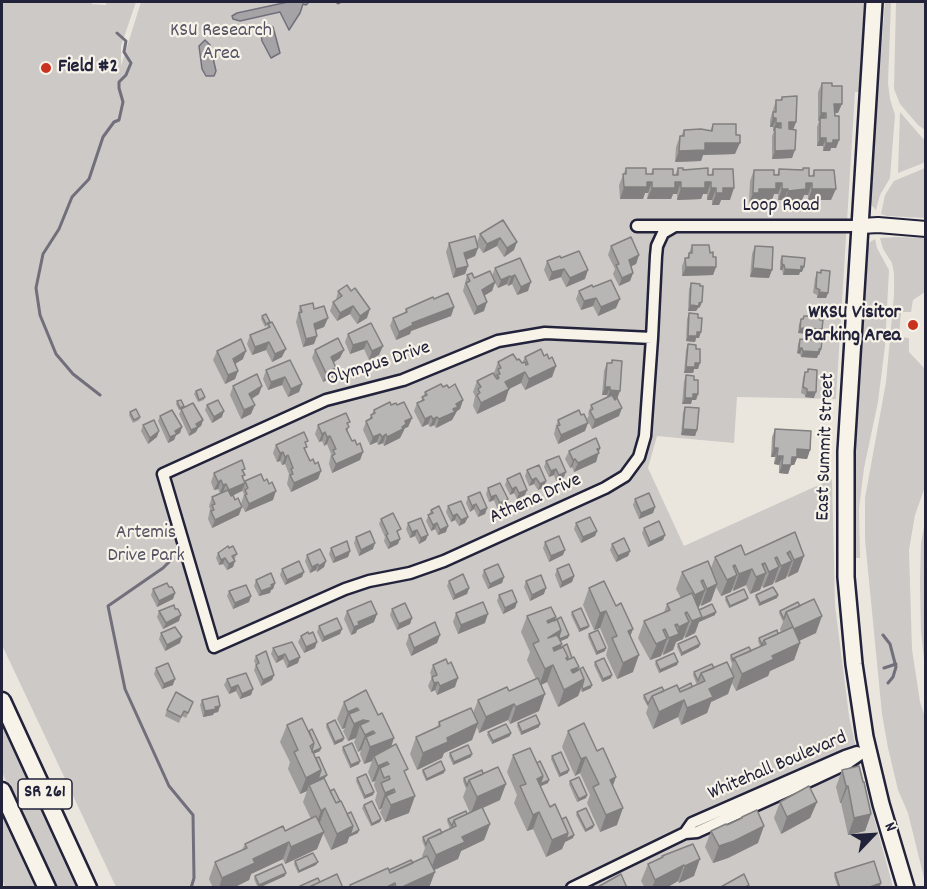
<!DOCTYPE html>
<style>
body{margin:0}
#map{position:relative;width:927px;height:889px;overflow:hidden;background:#eae6de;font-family:Dekko,sans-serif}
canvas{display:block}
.frame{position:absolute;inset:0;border:3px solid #22223b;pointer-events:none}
.north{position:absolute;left:843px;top:805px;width:60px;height:60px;-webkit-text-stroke:4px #f7f3e8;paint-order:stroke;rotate:65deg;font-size:16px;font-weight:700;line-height:24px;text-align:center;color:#22223b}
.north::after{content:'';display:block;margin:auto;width:21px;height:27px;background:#22223b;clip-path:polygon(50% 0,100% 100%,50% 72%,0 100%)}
</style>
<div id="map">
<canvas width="927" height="889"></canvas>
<div class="frame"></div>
<div class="north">N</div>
</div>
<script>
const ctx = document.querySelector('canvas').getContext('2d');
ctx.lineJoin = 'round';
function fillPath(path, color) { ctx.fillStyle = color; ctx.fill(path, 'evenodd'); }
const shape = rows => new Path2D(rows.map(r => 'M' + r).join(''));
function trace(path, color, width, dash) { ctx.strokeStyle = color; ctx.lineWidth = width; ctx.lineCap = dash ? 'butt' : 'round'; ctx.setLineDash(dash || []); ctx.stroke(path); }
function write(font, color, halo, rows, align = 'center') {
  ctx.font = font + ' Dekko,sans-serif'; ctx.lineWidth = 4.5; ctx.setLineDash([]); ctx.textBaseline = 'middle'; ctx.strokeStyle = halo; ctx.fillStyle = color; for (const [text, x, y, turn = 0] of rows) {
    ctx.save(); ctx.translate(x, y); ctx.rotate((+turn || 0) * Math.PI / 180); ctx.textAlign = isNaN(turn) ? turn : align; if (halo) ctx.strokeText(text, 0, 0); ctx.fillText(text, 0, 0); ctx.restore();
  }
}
fillPath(shape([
 [2,2,91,2,92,4,105,5,108,2,136,2,121,46,121,66,141,2,864,2,859,92,855,92,836,399,737,397,734,443,657,436,648,468,684,546,832,479,835,605,849,716,860,766,893,887,116,887,2,645],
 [885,2,891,2,888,83,890,99,895,115,890,178,880,195,876,210,872,206,870,194],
 [896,2,925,2,925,130,918,125,900,104,894,89],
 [900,112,925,141,926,162,898,173],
 [925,168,925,218,887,216,881,214,885,195,894,181],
 [899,237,926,238,925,292,913,300,911,312,901,312,899,337,909,338,909,352,925,369,925,487,915,515,909,550,912,649,920,702,926,720,925,882,908,813,898,790,888,748,882,714,865,540,865,498,886,382,894,295,894,273,892,263,883,249,880,238],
 [875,239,877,248,889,270,885,346,878,402,864,468,859,509,860,558,854,558,852,495,867,244],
 [925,521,926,521,925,668,921,632,920,582,921,543],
 [2,723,79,887,56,887,34,842,2,772],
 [2,814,35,887,5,887,2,879]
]), '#cdc9c6');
const water = shape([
 [288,2,309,2,306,5,303,4,300,13,289,30,280,12,240,21,233,19,232,16,237,13,288,2],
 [265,24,273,27,280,53,271,58,262,41,260,29,265,24],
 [205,40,210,45,216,71,214,76,206,76,202,69,199,46,205,40]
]);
fillPath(water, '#a6a3a6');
trace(water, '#716f7b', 1.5);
trace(shape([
 [337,2,338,3,340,2],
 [100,395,73,374,56,354,40,315,36,288,43,254,59,229,72,197,89,179,103,137,114,122,119,120,123,102,119,88,119,82,126,75,131,63,124,52,126,41,117,33],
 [168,559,169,562,163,568,108,606,125,689,169,786,193,815,194,878,191,888],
 [883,635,890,644,896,667,893,677,888,683],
 [884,668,896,664]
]), '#716f7b', 3);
const minor = shape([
 [637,226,861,226],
 [652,338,545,333,498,341,403,380,326,400,163,474,214,647,345,589,369,581,410,573,444,561,605,488,625,476,639,457,645,436,652,338,656,256,657,246,663,233,675,226],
 [685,833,692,823,845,756,857,752],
 [572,888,685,833,697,832,814,779,848,763,868,749]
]);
const tertiary = shape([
 [861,226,878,225,926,229]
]);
const secondary = shape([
 [874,2,846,451,846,577,854,664,865,737,881,804,906,888]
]);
const primary = shape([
 [2,701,88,888],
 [2,791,47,888]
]);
trace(minor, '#22223b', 15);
trace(tertiary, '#22223b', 18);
trace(secondary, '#22223b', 20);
trace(primary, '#22223b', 21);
trace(minor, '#f7f3e8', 10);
trace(tertiary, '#f7f3e8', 14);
trace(secondary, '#f7f3e8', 15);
trace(primary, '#f7f3e8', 16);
fillPath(shape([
 [822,83,832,86,838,113,835,113,839,140,836,148,831,148,830,151,823,151,823,146,817,146,817,127,819,121,818,121,818,92],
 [782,97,796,122,793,130,792,158,772,159,772,136,774,131,773,131,773,127,770,127,770,120,776,100,781,100],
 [713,124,735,154,703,155,701,161,675,162,676,147,680,136,681,136,684,130,710,131],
 [626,168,646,174,651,174,653,169,673,175,675,175,678,168,708,175,711,175,713,169,730,200,721,200,719,205,712,205,712,200,707,200,707,194,703,194,701,199,677,200,677,194,673,194,671,199,647,199,648,193,645,193,643,199,620,199,619,185],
 [803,168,809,176,812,176,814,170,831,200,808,200,808,195,804,195,802,200,784,202,784,200,778,200,778,194,774,194,772,200,757,200,755,204,749,204,750,181,754,170,777,175,779,169,803,170],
 [503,220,514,250,504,257,497,246,483,253,477,244,478,248,475,256,466,260,468,266,465,274,453,278,446,252,449,243,477,242,480,234],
 [692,245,710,253,716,267,713,275,682,276,682,266,685,258,687,258],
 [611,246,639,255,636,264,631,266,633,273,630,281,619,286,613,274,615,269,608,255],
 [755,246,769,278,750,277,752,254],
 [782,256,802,272,800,272,799,275,783,275,782,270,780,270,780,261],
 [520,258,528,291,517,295,512,284,508,286,507,284,498,288,495,283,492,291,484,295,484,311,474,315,463,291,467,275,474,278,492,276,495,268],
 [561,258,585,279,566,287,561,277,549,281,544,270,547,261],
 [821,270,828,293,826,298,817,298,817,295,813,293,815,278,817,272,820,273],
 [691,283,700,307,698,308,696,311,688,311,689,289],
 [593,287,616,308,598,316,593,306,581,310,576,299,579,291],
 [338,291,367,318,357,324,350,314,337,321,330,311,333,302,336,300],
 [434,299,454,307,451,316,411,331,410,334,396,340,390,326,393,318,405,313,406,309],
 [300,306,314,309,328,318,324,327,316,330,314,344,303,347,296,322],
 [689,313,699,338,696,338,695,342,686,341,687,319],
 [262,316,270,322,269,324,282,357,272,362,266,350,252,355,247,344,250,335,267,328,268,325,265,327,261,319],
 [804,316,820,320,820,335,798,333,799,324,801,319,802,319],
 [371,323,379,355,369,360,364,349,350,354,345,342,348,334],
 [800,339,821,349,819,355,818,355,817,358,801,357,800,354,797,353,798,344],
 [688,344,698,369,694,369,693,373,684,373,686,350],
 [315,350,340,358,334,362,336,368,333,377,323,382,312,358],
 [217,351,243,359,235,364,238,371,235,379,225,384,213,360],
 [544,356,556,366,552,377,525,390,521,383,509,389,505,401,477,414,473,406,475,396,473,392,477,381,494,373,498,362,517,360,522,363,525,357],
 [290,360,302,384,299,392,288,397,282,385,268,390,263,379,266,370],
 [612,360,617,399,619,416,592,429,587,419,589,415,588,414,591,405,607,398,607,395,602,395,604,371,607,363,611,363],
 [808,369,814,398,805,397,805,395,801,393,803,378,805,372,807,372],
 [686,375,694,380,698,394,696,400,692,400,691,404,682,404,684,381],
 [233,386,259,394,252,399,251,414,241,419,230,395],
 [443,387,449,388,463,400,460,409,457,411,452,420,436,428,434,425,430,427,428,424,422,427,414,411,417,403,421,401,425,392],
 [196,391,205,397,204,400,198,402,194,394],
 [177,401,184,406,183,408,203,420,201,426,198,428,196,432,189,436,179,414,181,410,179,410,176,404],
 [207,405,222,417,212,423,205,410],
 [391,405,397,405,412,418,408,427,405,428,400,438,384,446,383,443,378,445,377,442,370,445,363,430,366,421,369,419,374,410],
 [685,407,697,430,695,436,681,435,683,412],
 [130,412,140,417,139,420,133,423,129,415],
 [160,416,182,427,180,433,176,435,174,440,168,443,158,421],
 [558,420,585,431,558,444,554,434,555,430,555,429],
 [143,425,157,437,148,444,141,431],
 [318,425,348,426,348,431,352,441,357,445,363,452,360,460,332,473,329,464,331,454,327,444,324,446,322,441,319,442,315,434],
 [775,429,810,450,807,459,797,458,794,465,791,465,788,474,779,473,779,465,774,464,775,457,771,457,772,437],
 [276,445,306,445,305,451,310,461,315,464,321,471,318,479,291,492,287,484,289,474,285,464,282,465,280,461,277,462,273,453],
 [600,448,596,462,574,472,572,467,570,468,565,459,569,451],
 [546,461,564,477,556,481,554,475,549,477,544,467],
 [527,470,544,487,538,490,534,484,529,486,525,476],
 [214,473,244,473,243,479,245,482,273,500,245,512,241,504,244,494,242,490,233,495,239,515,212,528,208,519,210,509,209,506,212,497,220,493,218,489,214,490,211,482],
 [507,479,525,495,517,499,514,493,510,495,505,485],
 [500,483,505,505,497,508,494,500,489,502,486,494,488,488],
 [468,497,487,508,485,514,478,517,474,509,470,512,466,503],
 [635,499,655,507,653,513,639,519,633,505],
 [448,506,465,523,459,526,455,520,451,522,446,512],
 [431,510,446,532,438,535,435,529,431,531,426,521],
 [421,518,426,540,419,544,415,536,410,538,406,529,408,523],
 [381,519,398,535,398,544,388,549,384,541,385,537,379,524],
 [576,523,597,531,595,536,581,543,574,529],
 [644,528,665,535,663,540,648,547,642,533],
 [795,532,798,572,788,577,787,575,786,578,775,583,774,580,773,584,763,588,762,586,760,590,750,594,746,585,733,591,732,588,731,592,721,596,716,587,711,601,701,606,700,604,698,607,699,610,715,615,699,622,695,633,685,638,684,635,683,639,676,642,673,650,663,655,662,652,661,656,650,660,638,638,644,621,664,612,667,604,681,598,676,589,682,572,711,568,715,557,745,555],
 [356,537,373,549,359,556,354,543],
 [545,542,563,555,549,562,543,548],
 [612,544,630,551,628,556,616,562,610,550],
 [229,548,237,554,234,560,233,567,227,570,223,564,219,565,216,558,218,553],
 [331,548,350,551,348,557,333,563,329,554],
 [307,555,326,561,324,567,317,572,316,570,310,573,305,561],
 [282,569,302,577,285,585,280,575],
 [557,569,574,576,572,582,560,588,555,575],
 [484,570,504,577,502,583,488,589,482,576],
 [256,580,275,583,273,589,271,590,270,593,259,596,254,586],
 [449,581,469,588,467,594,453,600,447,586],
 [526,581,544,594,530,601,524,587],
 [169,587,175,593,173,599,157,607,151,595,153,589],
 [589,588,630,637,633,672,617,679,606,655,608,647,600,628,594,630,583,605],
 [229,591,251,596,249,602,233,609,227,596],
 [499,595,517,602,515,608,503,614,497,601],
 [756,595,778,595,777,598,759,606,755,597],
 [726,597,748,598,747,600,729,608,725,600],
 [798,602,816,633,799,641,800,643,794,660,770,671,768,676,736,691,732,683,728,694,711,702,707,713,681,725,678,717,653,729,646,713,648,707,643,698,644,695,664,691,692,687,697,685,693,675,694,672,714,668,731,669,732,664,730,658,731,655,751,651,760,646,758,641,759,638,781,632,780,629,783,622,779,613,780,611],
 [392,609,412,618,410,624,397,630,390,615],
 [159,611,179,621,163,629,157,617],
 [347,611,374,622,357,630,356,633,351,635,344,619],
 [572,612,589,626,588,628,579,632,571,615],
 [456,613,485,623,458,634,453,622],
 [527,616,555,620,569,635,568,638,560,641,561,647,591,688,582,692,581,690,578,696,558,707,547,682,541,685,539,711,510,724,508,720,479,733,477,727,472,740,444,753,442,758,417,770,410,754,416,737,437,728,439,722,473,713,478,700,509,691,536,679,527,660,530,652,521,632],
 [319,626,340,634,322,642,317,632],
 [161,633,180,643,165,651,159,639],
 [589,634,605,651,596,655,588,637],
 [409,635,440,635,437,643,411,656,406,644],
 [301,636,315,648,304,653,298,642],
 [292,642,298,663,287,668,283,659,276,663,271,654,273,648],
 [678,644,700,644,699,647,681,656,677,647],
 [256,656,274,675,272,680,261,686,254,670,256,665,254,661],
 [656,661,678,662,677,665,659,673,655,664],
 [595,662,611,678,602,682,594,665],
 [433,665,455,687,437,695,435,690,431,692,428,686,432,677,430,673],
 [156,668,173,685,162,689,154,674],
 [227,679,253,689,251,695,240,699,236,691,229,694,224,685],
 [202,700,220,706,218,712,214,713,213,715,203,717,200,705],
 [193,702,186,718,182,716,179,723,165,716,167,710],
 [344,702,378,715,394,738,391,747,406,776,409,813,385,822,380,812,382,808,379,810,375,800,377,793,374,785,375,781,372,782,368,772,372,761,364,764,360,754,361,750,358,752,354,742,356,738,348,741,343,731,345,728,342,729,337,719],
 [518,723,539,727,521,735,517,726],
 [327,724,344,738,343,741,334,745,326,727],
 [287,725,309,731,321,748,320,751,313,754,326,777,324,778,330,791,340,801,358,833,349,837,347,843,331,850,323,833,317,849,285,864,283,859,251,874,249,880,233,888,213,888,209,879,215,862,242,850,245,844,285,831,311,819,303,802,307,791,300,794,288,769,290,762,280,742],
 [568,731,597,751,613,786,617,825,600,832,587,803,590,795,580,773,575,776,562,747],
 [488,732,510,736,492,744,487,735],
 [343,747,359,764,350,768,342,750],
 [450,753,471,757,453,765,449,756],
 [513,755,537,763,548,783,540,786,550,807,562,819,573,838,565,842,562,849,546,857,533,829,527,831,514,803,517,795,507,772],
 [552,756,568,773,559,777,551,759],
 [423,770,444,773,426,781,422,772],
 [482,770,500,800,483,808,490,824,484,840,461,851,458,859,434,870,429,888,349,888,350,885,389,870,413,863,423,858,422,856,425,848,422,840,423,837,442,833,450,829,447,821,448,819,470,813,463,797,466,789,463,781,464,778],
 [842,770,871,814,865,831,848,835,841,803,840,803,836,787],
 [357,778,374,792,373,795,364,799,356,781],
 [570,781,587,795,586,798,577,802,569,784],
 [780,802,817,802,810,818,781,834,774,818],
 [364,805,381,819,380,822,371,826,362,808],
 [577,812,593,828,585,832,576,815],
 [742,817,758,843,728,858,713,863,705,847,711,831,727,825,741,819],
 [693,844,694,876,679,883,678,881,666,888,645,888,641,881,648,864,661,858,662,856],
 [295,861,316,865,298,873,294,864],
 [835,873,881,883,880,886,875,888,838,888,834,876],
 [255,876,285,876,259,888,258,888,254,879]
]), '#9e9d9c');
fillPath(shape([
 [834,104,842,104,838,113,831,112],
 [821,113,826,113,823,121,820,118,818,121],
 [773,118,776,118,773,127,770,127],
 [789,122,796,122,793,130,786,130],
 [776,123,781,123,778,131,775,127,774,131,773,131],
 [820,138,826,138,823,146,817,146],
 [833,140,839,140,836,148,831,148,830,151,823,151,826,143],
 [705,143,740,143,735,154,703,155,701,161,675,162,679,151],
 [795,150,792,158,772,159,775,151],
 [647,182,652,182,648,193,645,193,643,199,620,199,624,187],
 [675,182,681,182,677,194,673,194,671,199,647,199,652,188],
 [705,182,711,182,707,194,703,194,701,199,677,200,681,188],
 [776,183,782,183,778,194,774,194,772,200,757,200,755,204,749,204,753,193,759,189],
 [806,183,812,183,808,195,804,195,802,200,784,202,788,191],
 [711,188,716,188,712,200,707,200],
 [723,188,734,188,730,200,721,200,719,205,712,205,716,193],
 [782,189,788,189,784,200,778,200],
 [812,189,836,189,831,200,808,200],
 [500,238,497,246,483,253,487,244],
 [517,242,514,250,504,257,507,248],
 [478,248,475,256,461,262,464,253],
 [639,255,636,264,626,269,629,260],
 [782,264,784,265,782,270,780,270],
 [468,266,465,274,453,278,456,269],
 [801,266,804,267,802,272,800,272,799,275,783,275,785,269],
 [686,267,716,267,713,275,682,276],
 [753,268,772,270,769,278,750,277],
 [564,269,561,277,549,281,552,272],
 [588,270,585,279,566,287,570,278],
 [633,273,630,281,619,286,622,278],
 [515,275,512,284,508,286,511,277],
 [510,276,507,284,498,288,501,280],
 [495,282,492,291,479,299,482,290],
 [531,282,528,291,517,295,521,287],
 [819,292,828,293,826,298,817,298],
 [596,298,593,306,581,310,584,301],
 [620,299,616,308,598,316,601,307],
 [487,302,484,311,474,315,477,307],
 [702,302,700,307,698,308,696,311,688,311,690,305],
 [353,306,350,314,337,321,340,313],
 [454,307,451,316,411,331,410,334,396,340,399,332,412,323],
 [370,309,367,318,357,324,360,316],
 [328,318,324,327,311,332,314,324],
 [800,328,822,329,820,335,798,333],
 [697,332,701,332,699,338,696,338,695,342,686,341,688,336],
 [317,336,314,344,303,347,306,339],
 [367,341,364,349,350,354,353,345],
 [269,342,266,350,252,355,255,347],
 [383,346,379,355,369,360,372,351],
 [799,348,802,348,800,354,797,353],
 [286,349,282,357,272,362,275,354],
 [819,349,821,349,819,355,818,355,817,358,801,357,803,351],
 [344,350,340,358,328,366,331,357],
 [246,351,243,359,230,367,233,359],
 [695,363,700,363,698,369,694,369,693,373,684,373,686,367],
 [556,366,552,377,525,390,529,379],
 [336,368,333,377,323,382,326,373],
 [238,371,235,379,225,384,228,375],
 [525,372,521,383,501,393,505,382],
 [285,377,282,385,268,390,271,382],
 [302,384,299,392,288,397,291,389],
 [262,386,259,394,246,402,249,394],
 [605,387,610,387,607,395,602,395],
 [509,389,505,401,477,414,481,403],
 [610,390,620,391,617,399,607,399],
 [807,392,816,392,814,398,805,397],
 [693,394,698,394,696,400,692,400,691,404,682,404,685,398],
 [463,400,460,409,457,411,452,420,436,428,439,419,456,404],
 [255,405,251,414,241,419,244,410],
 [622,408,619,416,592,429,595,420],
 [224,411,222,417,212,423,214,417],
 [431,416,428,424,422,427,425,419],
 [437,417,434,425,430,427,433,419],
 [412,418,408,427,405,428,400,438,384,446,387,437,405,421],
 [203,420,201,426,198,428,196,432,189,436,191,430,196,424],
 [588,423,585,431,558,444,561,435],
 [182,427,180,433,176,435,174,440,168,443,170,437,175,431],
 [683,429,697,430,695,436,681,435],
 [159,431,157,437,148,444,150,438],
 [325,432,322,441,319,442,322,434],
 [380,434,377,442,370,445,373,437],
 [386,434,383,443,378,445,382,437],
 [330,436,327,444,324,446,327,437],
 [600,448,596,462,574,472,578,463],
 [774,448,778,448,775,457,771,457],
 [797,449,810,450,807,459,797,458,794,465,789,465,792,457],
 [283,452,280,461,277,462,280,453],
 [363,452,360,460,332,473,336,464],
 [288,455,285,464,282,465,285,457],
 [777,456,783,456,779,465,774,464],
 [575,459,572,467,570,468,573,460],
 [782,465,791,465,788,474,779,473],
 [556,469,554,475,549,477,551,471],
 [321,471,318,479,291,492,294,483],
 [566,472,564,477,556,481,559,475],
 [536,478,534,484,529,486,532,480],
 [221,480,218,489,214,490,218,482],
 [546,481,544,487,538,490,540,484],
 [245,483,242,491,226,499,229,490],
 [226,484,223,492,220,493,223,485],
 [516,487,514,493,510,495,512,489],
 [527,490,525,495,517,499,519,493],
 [276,491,273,500,245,512,249,504],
 [496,495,494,500,489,502,491,497],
 [508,499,505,505,497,508,500,503],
 [476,504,474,509,470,512,472,506],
 [242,507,239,515,212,528,215,520],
 [655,507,653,513,639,519,641,513],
 [487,508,485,514,478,517,480,511],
 [457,514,455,520,451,522,453,516],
 [468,517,465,523,459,526,461,520],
 [437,523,435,529,431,531,433,525],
 [448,526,446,532,438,535,440,530],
 [417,530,415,536,410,538,412,532],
 [597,531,595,536,581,543,583,537],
 [428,535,426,540,419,544,421,538],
 [665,535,663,540,648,547,650,542],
 [400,539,398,544,388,549,390,543],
 [375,543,373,549,359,556,361,550],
 [565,550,563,555,549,562,551,556],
 [350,551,348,557,333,563,335,558],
 [630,551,628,556,616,562,618,556],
 [790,551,785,564,792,561,786,578,775,583,787,553],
 [804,556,798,572,788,577,794,560],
 [777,557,772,570,779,567,773,584,763,588,775,558],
 [225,558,223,564,219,565,221,560],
 [235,561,233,567,227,570,229,564],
 [326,561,324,567,317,572,319,566],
 [765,563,760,576,766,573,760,590,750,594,762,564],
 [318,564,316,570,310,573,312,567],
 [735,565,731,578,737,575,731,592,721,596,733,566],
 [752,569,746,585,733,591,739,574],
 [304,572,302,577,285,585,287,580],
 [574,576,572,582,560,588,562,582],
 [504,577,502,583,488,589,490,584],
 [703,580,698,593,705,590,699,607,689,611,701,581],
 [275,583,273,589,271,590,270,593,259,596,261,591],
 [717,584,711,601,701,606,707,589],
 [469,588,467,594,453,600,455,595],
 [546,588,544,594,530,601,532,595],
 [175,593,173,599,157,607,159,601],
 [778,595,777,598,759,606,760,603],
 [251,596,249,602,233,609,235,603],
 [748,598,747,600,729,608,730,606],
 [517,602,515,608,503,614,505,608],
 [606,611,600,628,594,630,600,613],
 [687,612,683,625,689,622,683,639,676,642,673,650,663,655,675,625,677,624,673,637,676,635,685,613],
 [716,612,715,615,699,622,695,633,685,638,692,621,702,617],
 [377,614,374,622,357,630,356,633,351,635,354,627,358,622],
 [488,614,485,623,458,634,461,625],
 [181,615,179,621,163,629,166,623],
 [822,616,816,633,788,646,794,629],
 [556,617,550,634,547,621],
 [412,618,410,624,397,630,399,624],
 [589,626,588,628,579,632,580,629],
 [342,629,340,634,322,642,324,637],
 [633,629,627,645,628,631],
 [665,629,660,642,667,639,661,656,650,660,663,630],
 [561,630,555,646,548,638],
 [440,635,437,643,411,656,414,648],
 [569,635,568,638,559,642,560,639],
 [182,637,180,643,165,651,167,645],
 [317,642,315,648,304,653,306,647],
 [800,643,794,660,770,671,768,676,736,691,742,674,772,656],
 [562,644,556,661,553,648],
 [700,644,699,647,681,656,682,653],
 [606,648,605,651,596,655,597,652],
 [285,654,283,659,276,663,278,657],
 [639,655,633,672,617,679,623,663],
 [300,657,298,663,287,668,289,662],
 [678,662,677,665,659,673,660,670],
 [553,665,547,682,539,686,545,669],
 [579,667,573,684,571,670],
 [274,675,272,680,261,686,263,680],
 [612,675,611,678,602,682,603,679],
 [734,677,728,694,711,702,707,713,681,725,687,708,709,689],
 [458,678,455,687,437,695,440,686],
 [175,679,173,685,162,689,164,684],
 [584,679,578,696,558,707,564,690],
 [438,682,435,690,431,692,434,683],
 [238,685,236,691,229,694,231,688],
 [592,685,591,688,582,692,583,689],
 [253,689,251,695,240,699,242,694],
 [545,694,539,711,510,724,516,707],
 [684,700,678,717,653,729,659,712],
 [514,704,508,720,479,733,486,717],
 [220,706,218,712,214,713,213,715,203,717,205,711],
 [357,708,353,721,349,714,345,728,342,729,348,712],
 [363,720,369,721,360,725,356,738,348,741,354,724],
 [478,723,472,740,444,753,442,758,417,770,423,753,447,738],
 [540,724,539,727,521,735,522,732],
 [373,731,369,744,366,737,361,750,358,752,365,735],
 [511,733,510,736,492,744,493,741],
 [344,738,343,741,334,745,335,742],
 [394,738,388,755,374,756,372,761,364,764,370,747],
 [321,748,320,751,311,755,312,752],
 [472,754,471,757,453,765,454,762],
 [586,757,580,773,575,776,581,759],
 [360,761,359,764,350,768,351,765],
 [387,762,383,775,380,768,375,781,372,782,378,766],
 [321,770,315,787,309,785,307,791,300,794,306,778],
 [445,770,444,773,426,781,427,779],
 [569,770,568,773,559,777,560,774],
 [327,775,326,777,317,782,318,779],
 [543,776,549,780,548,783,539,787,537,779],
 [616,777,610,794,610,780],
 [506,784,500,800,471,813,477,797],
 [846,786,848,786,841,803,840,803],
 [394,789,389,802,386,796,382,808,379,810,385,793],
 [374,792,373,795,364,799,365,796],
 [587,795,586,798,577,802,579,799],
 [415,796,409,813,385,822,391,805],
 [817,802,810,818,781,834,787,817],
 [325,808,319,825,315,827,321,811],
 [623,808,617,825,600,832,606,815],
 [539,812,533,829,527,831,533,815],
 [871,814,865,831,848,835,854,818],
 [381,819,380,822,371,826,372,824],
 [490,824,484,840,461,851,458,859,430,872,436,855,462,837],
 [594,825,593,828,585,832,586,830],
 [353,826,347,843,331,850,337,834],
 [764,826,758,843,728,858,713,863,719,846],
 [359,830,358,833,349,837,350,835],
 [324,832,317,849,285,864,291,847],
 [568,833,574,835,573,838,565,842,562,849,546,857,552,840],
 [289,842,283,859,251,874,249,880,233,888,219,888,222,878,253,859],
 [700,859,694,876,679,883,685,866],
 [318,862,316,865,298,873,299,871],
 [684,865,678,881,666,888,652,888,655,880],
 [435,872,429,888,400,888],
 [286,873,285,876,258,888,259,885],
 [395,883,393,888,385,888],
 [881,883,880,886,875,888,867,888]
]), '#817f7f');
const building = shape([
 [822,83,832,83,832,86,842,86,842,104,834,104,835,116,839,116,839,140,833,140,833,143,826,143,826,138,820,138,820,118,826,118,826,113,821,113,822,83],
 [797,96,796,122,789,122,789,129,796,130,795,150,775,151,775,127,781,128,781,123,776,123,776,118,773,118,773,112,776,112,776,100,782,100,782,97,797,96],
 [713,124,736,124,736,135,740,135,740,143,705,143,705,150,679,151,680,136,684,136,684,130,701,129,712,131,713,124],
 [626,168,646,168,646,174,653,174,653,169,673,169,673,175,678,175,678,168,683,168,683,170,708,168,708,175,713,175,713,169,733,169,734,188,723,188,723,193,716,193,716,188,711,188,711,182,705,182,705,188,681,188,681,182,675,182,675,188,652,188,652,182,647,182,647,187,624,187,623,174,626,174,626,168],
 [803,168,809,168,809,176,814,176,814,170,834,170,836,189,812,189,812,183,806,183,806,189,788,191,788,189,782,189,782,183,776,183,776,189,759,189,759,193,753,193,754,170,774,170,774,175,779,175,779,169,803,170,803,168],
 [503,220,517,242,507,248,500,238,487,244,480,234,503,220],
 [475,236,478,248,464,253,468,266,456,269,449,243,475,236],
 [631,237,639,255,629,260,633,273,622,278,616,265,619,264,611,246,631,237],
 [692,245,709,245,710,253,713,252,713,257,716,257,716,267,686,267,685,258,689,258,689,253,692,253,692,245],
 [755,246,773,247,772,270,753,268,755,246],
 [579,251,588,270,570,278,564,269,552,272,547,261,560,256,561,258,579,251],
 [782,256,805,258,804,267,801,266,801,270,785,269,784,265,782,264,782,256],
 [520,258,531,282,521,287,515,275,511,277,510,276,501,280,495,268,520,258],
 [821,270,830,271,828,293,819,292,820,290,816,288,817,272,821,273,821,270],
 [490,271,495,282,482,290,487,302,477,307,466,283,470,281,467,275,472,273,474,278,490,271],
 [611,280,620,299,601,307,596,298,584,301,579,291,592,285,593,287,611,280],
 [691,283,700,284,700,286,703,286,702,302,699,303,699,306,690,305,691,283],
 [347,285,351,291,355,288,370,309,360,316,353,306,340,313,333,302,342,296,338,291,347,285],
 [448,293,454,307,412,323,413,325,399,332,393,318,407,312,406,309,433,297,434,299,448,293],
 [313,303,314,309,324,306,328,318,314,324,317,336,306,339,299,313,302,312,300,306,313,303],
 [689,313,698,314,698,318,702,318,701,332,697,332,697,336,688,336,689,313],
 [266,314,270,322,266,324,262,316,266,314],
 [804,316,820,316,820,320,823,320,822,329,800,328,801,319,803,319,804,316],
 [272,322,286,349,275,354,269,342,255,347,250,335,270,327,268,324,272,322],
 [371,323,383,346,372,351,367,341,353,345,348,334,371,323],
 [338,338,344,350,331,357,336,368,326,373,315,350,338,338],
 [241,339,246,351,233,359,238,371,228,375,217,351,241,339],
 [800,339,822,340,821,349,819,349,819,352,803,351,802,348,799,348,800,339],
 [688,344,696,345,696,349,700,349,700,363,695,363,695,367,686,367,688,344],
 [541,349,544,356,547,354,549,359,552,357,556,366,529,379,525,372,505,382,509,389,481,403,477,395,480,393,478,389,481,387,477,381,493,373,497,379,499,378,497,375,500,374,498,369,501,368,498,362,513,354,517,360,519,359,522,363,525,362,526,365,528,364,525,357,541,349],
 [290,360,302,384,291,389,285,377,271,382,266,370,290,360],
 [612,360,622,361,620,391,610,390,610,387,605,387,607,363,612,363,612,360],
 [808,369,817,370,816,392,807,392,807,389,803,387,805,372,808,372,808,369],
 [257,374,262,386,249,394,255,405,244,410,233,386,257,374],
 [686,375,694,376,694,380,698,380,698,394,693,394,693,398,685,398,686,375],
 [441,384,443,387,447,385,449,388,455,384,463,400,456,404,458,407,453,409,455,412,439,419,437,417,433,419,431,416,425,419,417,403,424,400,422,397,427,395,425,392,441,384],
 [201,389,205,397,199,400,196,391,201,389],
 [612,395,615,400,617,398,622,408,595,420,590,411,593,409,591,405,612,395],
 [181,400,184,406,180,408,177,401,181,400],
 [218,400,224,411,214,417,207,405,218,400],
 [390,402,391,405,396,403,397,405,404,402,412,418,405,421,406,424,402,427,403,429,387,437,386,434,382,437,380,434,373,437,366,421,372,418,371,415,375,413,374,410,390,402],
 [193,403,203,420,196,424,198,427,191,430,181,409,193,403],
 [685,407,699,408,697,430,683,429,685,407],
 [136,409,140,417,134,420,130,412,136,409],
 [172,410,182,427,175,431,177,434,170,437,160,416,172,410],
 [579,410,581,415,584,414,588,423,561,435,557,426,560,425,558,420,579,410],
 [346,413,350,422,347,423,349,427,346,429,352,441,355,440,357,445,360,443,363,452,336,464,332,456,335,454,333,450,336,449,330,436,327,437,325,432,322,434,318,425,346,413],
 [154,420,159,431,150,438,143,425,154,420],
 [775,429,811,431,810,450,797,449,797,457,792,457,791,465,782,465,783,456,777,456,778,448,774,448,775,429],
 [304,432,308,441,305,442,307,447,304,448,310,461,313,459,315,464,318,462,321,471,294,483,290,475,293,474,291,469,293,468,288,455,285,457,283,452,280,453,276,445,304,432],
 [596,438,600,448,597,449,599,453,578,463,575,459,573,460,569,451,596,438],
 [559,456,566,472,559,475,556,469,551,471,546,461,559,456],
 [242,460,245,469,242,470,245,475,242,476,245,483,229,490,226,484,223,485,221,480,218,482,214,473,242,460],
 [539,465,546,481,540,484,536,478,532,480,527,470,539,465],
 [520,473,527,490,519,493,516,487,512,489,507,479,520,473],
 [261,474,264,481,267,479,269,484,272,482,276,491,249,504,245,495,247,494,245,490,248,488,245,481,261,474],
 [500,483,508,499,500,503,496,495,491,497,488,488,500,483],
 [228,490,231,496,233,495,235,500,238,498,242,507,215,520,211,511,214,510,212,505,215,504,212,497,228,490],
 [480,492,487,508,480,511,476,504,472,506,468,497,480,492],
 [649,493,655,507,641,513,635,499,649,493],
 [461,501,468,517,461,520,457,514,453,516,448,506,461,501],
 [439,506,448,526,440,530,437,523,433,525,428,515,433,513,431,510,439,506],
 [393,513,401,529,397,531,400,539,390,543,386,535,388,534,381,519,393,513],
 [590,517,597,531,583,537,576,523,590,517],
 [421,518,428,535,421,538,417,530,412,532,408,523,421,518],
 [659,521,665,535,650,542,644,528,659,521],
 [370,531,375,543,361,550,356,537,370,531],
 [795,532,804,556,794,560,790,551,787,553,792,561,781,566,777,557,775,558,779,567,769,572,765,563,762,564,766,573,756,577,752,569,739,574,735,565,733,566,737,575,727,580,715,557,741,545,745,555,795,532],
 [559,536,565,550,551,556,545,542,559,536],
 [624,538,630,551,618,556,612,544,624,538],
 [347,541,350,551,335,558,331,548,347,541],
 [228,546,229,548,233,546,237,554,232,556,235,561,229,564,225,558,221,560,218,553,228,546],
 [320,549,326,561,319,566,318,564,312,567,307,555,320,549],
 [299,561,304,572,287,580,282,569,299,561],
 [708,561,717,584,707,589,703,580,701,581,705,590,695,595,682,572,708,561],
 [498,564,504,577,490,584,484,570,498,564],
 [569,564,574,576,562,582,557,569,569,564],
 [271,573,275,583,271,585,272,587,261,591,256,580,271,573],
 [463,574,469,588,455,595,449,581,463,574],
 [541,575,546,588,532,595,526,581,541,575],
 [604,581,616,606,621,603,633,629,628,631,639,655,623,663,612,638,617,636,606,611,600,613,589,588,604,581],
 [167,583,169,587,172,587,175,593,159,601,153,589,167,583],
 [246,585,251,596,235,603,229,591,246,585],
 [773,587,778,595,760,603,756,595,773,587],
 [744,589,748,598,730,606,726,597,744,589],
 [512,590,517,602,505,608,499,595,512,590],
 [692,593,702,617,692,621,687,612,685,613,689,622,679,627,677,624,675,625,679,634,669,638,665,629,663,630,667,639,656,644,644,621,670,610,667,604,692,593],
 [814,599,822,616,794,629,786,612,814,599],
 [371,601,377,614,358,622,359,625,354,627,347,611,371,601],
 [483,602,488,614,461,625,456,613,483,602],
 [798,602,800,606,786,612,784,619,780,611,798,602],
 [405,603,412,618,399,624,392,609,405,603],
 [712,604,716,612,700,619,702,617,699,610,712,604],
 [174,605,175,609,178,609,181,615,166,623,159,611,174,605],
 [551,607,556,617,547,621,548,623,557,619,561,630,548,638,557,635,562,644,553,648,554,651,563,647,568,657,566,658,567,660,574,657,579,667,571,670,573,673,580,669,584,679,564,690,553,665,545,669,533,644,539,641,527,616,551,607],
 [581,608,589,626,580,629,572,612,581,608],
 [561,617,569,635,560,639,559,636,561,630,557,619,554,621,561,617],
 [337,618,342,629,324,637,319,626,337,618],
 [435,622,440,635,414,648,409,635,435,622],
 [175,627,182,637,167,645,161,633,175,627],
 [793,627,800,643,772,656,774,659,742,674,734,658,766,644,764,640,793,627],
 [598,630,606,648,597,652,589,634,598,630],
 [777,630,778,634,764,640,762,645,759,638,777,630],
 [308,632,309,634,313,632,317,642,306,647,301,636,308,632],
 [696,636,700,644,682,653,678,644,696,636],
 [292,642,300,657,289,662,285,654,278,657,273,648,292,642],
 [567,644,572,658,567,660,568,657,563,647,560,648,567,644],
 [749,647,751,651,734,658,733,661,731,655,749,647],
 [266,651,274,675,263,680,256,665,259,663,256,656,266,651],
 [674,653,678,662,660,670,656,661,674,653],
 [604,658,612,675,603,679,595,662,604,658],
 [446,659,448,664,451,662,458,678,440,686,438,682,434,683,432,677,437,675,433,665,446,659],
 [727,662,734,677,709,689,713,697,687,708,684,700,659,712,652,696,677,685,680,692,705,681,701,673,727,662],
 [168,663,175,679,164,684,156,668,168,663],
 [712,664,714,668,701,673,698,681,694,672,712,664],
 [583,667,592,685,583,689,582,687,584,679,580,669,577,671,583,667],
 [246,673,253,689,242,694,238,685,231,688,227,679,246,673],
 [538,678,545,694,516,707,514,704,486,717,478,700,507,687,509,691,538,678],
 [691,683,692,687,680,692,679,689,691,683],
 [662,687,664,691,652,696,648,704,644,695,662,687],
 [366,690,378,715,382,713,394,738,370,747,366,737,375,733,373,731,365,735,360,725,369,721,363,720,354,724,349,714,359,710,357,708,348,712,344,702,366,690],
 [176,692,193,702,188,713,184,711,181,717,167,710,176,692],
 [218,696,220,706,215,707,216,709,205,711,202,700,218,696],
 [471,708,478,723,447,738,448,742,423,753,416,737,440,726,439,722,471,708],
 [536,715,540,724,522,732,518,723,536,715],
 [302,718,314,743,310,746,321,770,306,778,294,752,298,750,287,725,302,718],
 [335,720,344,738,335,742,327,724,335,720],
 [584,723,597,751,603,748,616,777,610,780,623,808,606,815,593,787,599,784,586,757,581,759,568,731,584,723],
 [506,724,511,733,493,741,488,732,506,724],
 [312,729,321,748,312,752,312,750,314,743,309,731,312,729],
 [352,743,360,761,351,765,343,747,352,743],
 [396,744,408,769,404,771,415,796,391,805,386,796,395,792,394,789,385,793,381,783,390,779,389,776,384,778,380,768,389,764,387,762,378,766,374,756,396,744],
 [468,745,472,754,454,762,450,753,468,745],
 [530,748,543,776,537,779,550,807,555,804,568,833,552,840,539,812,533,815,520,786,526,784,513,755,530,748],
 [561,752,569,770,560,774,552,756,561,752],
 [319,757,327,775,318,779,321,770,316,758,319,757],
 [441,761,445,770,427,779,423,770,441,761],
 [540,761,549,780,540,784,543,776,537,763,540,761],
 [859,766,863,782,864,782,871,814,854,818,848,786,846,786,842,770,859,766],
 [498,767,506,784,477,797,469,780,498,767],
 [482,770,483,774,469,780,467,786,464,778,482,770],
 [366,774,374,792,365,796,357,778,366,774],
 [579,777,587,795,579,799,570,781,579,777],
 [324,778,336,803,341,801,353,826,337,834,325,808,321,811,309,785,324,778],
 [809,786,817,802,787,817,780,802,809,786],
 [334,789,340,801,336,803,330,791,334,789],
 [372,801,381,819,372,824,364,805,372,801],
 [482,807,490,824,462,837,465,842,436,855,428,839,456,826,454,820,482,807],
 [586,808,594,825,586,830,577,812,586,808],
 [757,810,764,826,734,841,719,846,711,831,726,824,727,825,742,818,742,817,757,810],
 [466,811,467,814,454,820,452,826,448,819,466,811],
 [351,812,359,830,350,835,353,826,347,814,351,812],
 [316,816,324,832,291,847,289,842,253,859,255,863,222,878,215,862,247,848,245,844,283,826,285,831,316,816],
 [566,817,574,835,566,839,568,833,562,819,566,817],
 [440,829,442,833,428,839,426,845,423,837,440,829],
 [693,844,700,859,685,866,684,865,655,880,648,864,663,857,662,856,693,844],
 [313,853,318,862,299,871,295,861,313,853],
 [427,856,435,872,400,888,396,888,395,883,385,888,351,888,350,885,388,868,390,873,427,856],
 [411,860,413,863,390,873,389,870,411,860],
 [874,861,881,883,867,888,840,888,835,873,874,861],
 [282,864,286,873,259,885,255,876,282,864],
 [337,874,343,888,307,888,337,874],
 [621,874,627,888,596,888,621,874],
 [744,874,749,885,744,888,719,888,744,874],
 [318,878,320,882,307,888,300,888,300,886,318,878]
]);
fillPath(building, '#b8b6b5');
trace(building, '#817f7f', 1.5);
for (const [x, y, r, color] of [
 [46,68,6,"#c8321e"],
 [913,325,6,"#c8321e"]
]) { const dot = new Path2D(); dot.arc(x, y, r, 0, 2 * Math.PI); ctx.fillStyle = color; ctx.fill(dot); trace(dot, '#f7f3e8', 2); }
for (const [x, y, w] of [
 [45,794,54]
]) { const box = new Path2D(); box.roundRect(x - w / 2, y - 15, w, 30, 4.5); ctx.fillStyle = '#f7f3e8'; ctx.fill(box); trace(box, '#22223b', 1.5); }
write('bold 18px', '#22223b', null, [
 ["SR 261",45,794]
]);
write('20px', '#555465', '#f7f3e8', [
 ["KSU Research",221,32],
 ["Area",221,55],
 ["Artemis",146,534],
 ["Drive Park",146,557]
]);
write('bold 20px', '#22223b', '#f7f3e8', [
 ["Field #2",58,68],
 ["WKSU Visitor",901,314,"right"],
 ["Parking Area",901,337,"right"]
], 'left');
write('20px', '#22223b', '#f7f3e8', [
 ["Loop Road",781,207],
 ["Olympus Drive",379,365,-18],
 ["East Summit Street",827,447,-88],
 ["Athena Drive",536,500,-24],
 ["Whitehall Boulevard",778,767,-23]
]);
</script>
